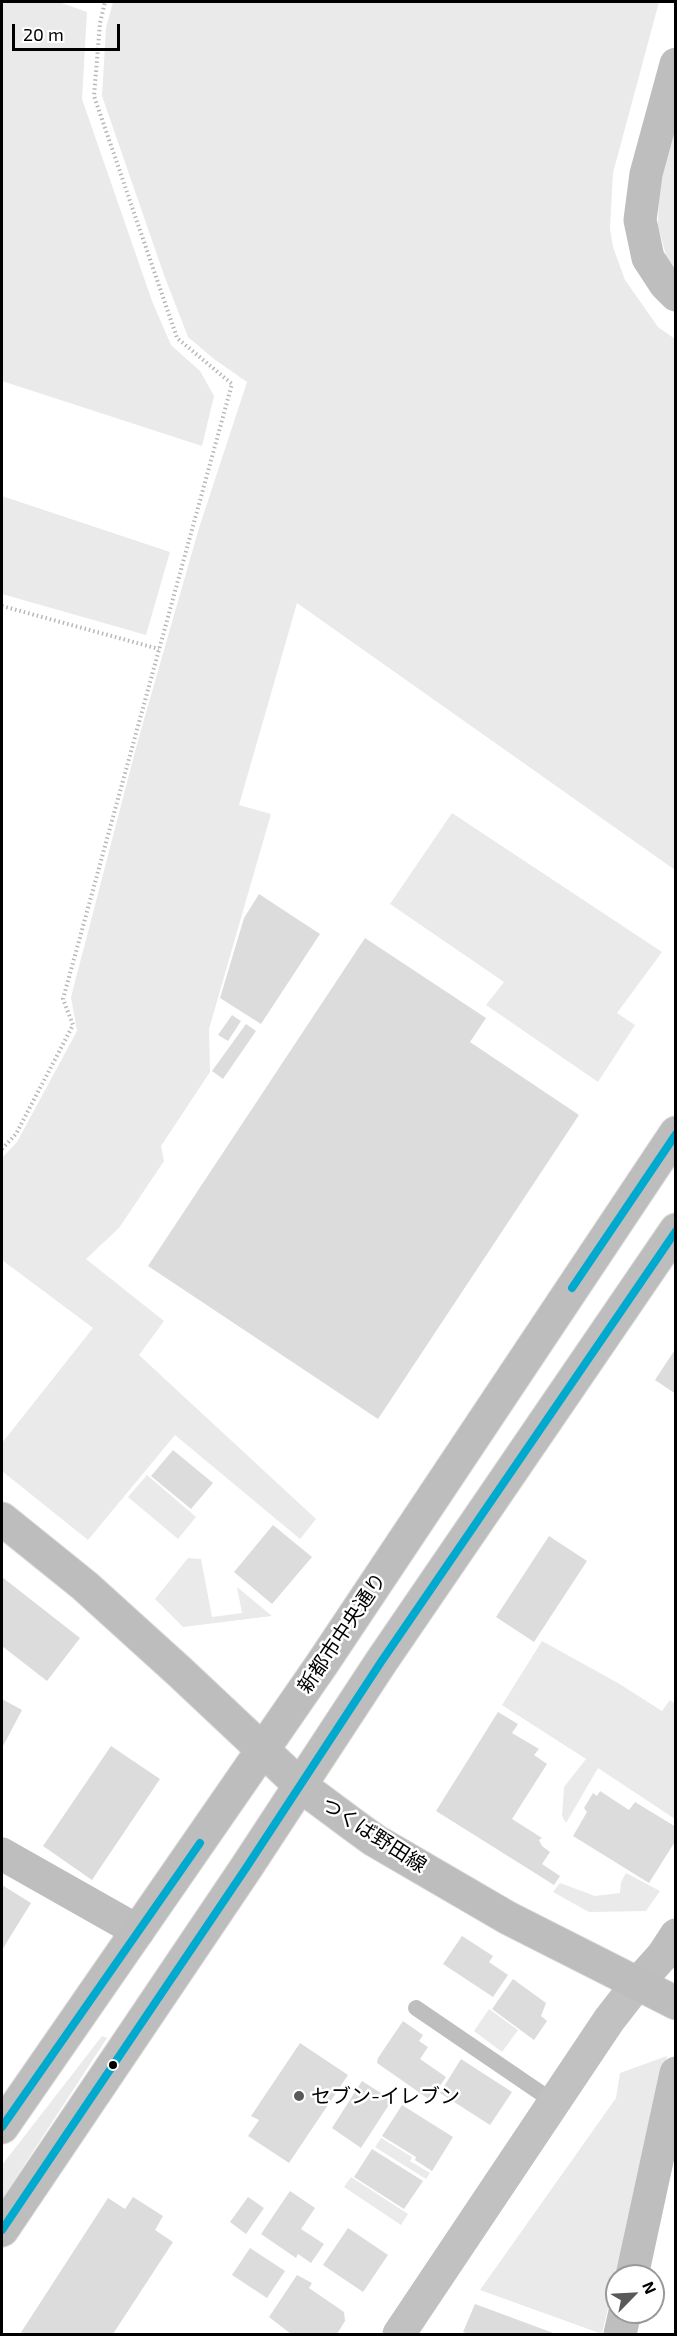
<!DOCTYPE html>
<meta charset="utf-8">
<style>
body{margin:0}
#map{position:relative;width:677px;height:2336px;overflow:hidden;background:#fff;font-family:"Exo 2",sans-serif}
canvas{display:block}
.frame{position:absolute;inset:0;border:3px solid #000;pointer-events:none}
.north{position:absolute;left:605px;top:2264px;width:60px;height:60px;box-sizing:border-box;background:#fff;border:2px solid #999;border-radius:50%;rotate:66deg;font-size:16px;font-weight:700;line-height:24px;text-align:center;color:#000}
.north::after{content:'';display:block;margin:auto;width:21px;height:27px;background:#595959;clip-path:polygon(50% 0,100% 100%,50% 72%,0 100%)}
.scale{position:absolute;left:12px;top:24px;width:108px;height:27px;box-sizing:border-box;border:3px solid #000;border-top:0;padding-left:8px;font-size:18px;line-height:21px;white-space:nowrap;color:#000;-webkit-text-stroke:4px #fff;paint-order:stroke}
</style>
<div id="map">
<canvas width="677" height="2336"></canvas>
<div class="frame"></div>
<div class="north">N</div>
<div class="scale">20 m</div>
</div>
<script>
const ctx = document.querySelector('canvas').getContext('2d');
ctx.lineJoin = 'round';
function fillPath(path, color) { ctx.fillStyle = color; ctx.fill(path, 'evenodd'); }
const shape = rows => new Path2D(rows.map(r => 'M' + r).join(''));
function trace(path, color, width, dash) { ctx.strokeStyle = color; ctx.lineWidth = width; ctx.lineCap = dash ? 'butt' : 'round'; ctx.setLineDash(dash || []); ctx.stroke(path); }
function write(font, color, halo, rows, align = 'center') {
  ctx.font = font + ' "Exo 2","Noto Sans JP",sans-serif'; ctx.lineWidth = 5; ctx.setLineDash([]); ctx.textBaseline = 'middle'; ctx.strokeStyle = halo; ctx.fillStyle = color; for (const [text, x, y, turn = 0] of rows) {
    ctx.save(); ctx.translate(x, y); ctx.rotate((+turn || 0) * Math.PI / 180); ctx.textAlign = isNaN(turn) ? turn : align; if (halo) ctx.strokeText(text, 0, 0); ctx.fillText(text, 0, 0); ctx.restore();
  }
}
fillPath(shape([
 [2,2,59,2,87,12,82,99,152,301,171,345,200,371,214,396,202,446,2,381],
 [113,2,659,2,613,173,610,228,613,247,625,280,658,327,675,339,675,870,297,603,239,805,271,814,209,1029,210,1072,161,1146,164,1161,119,1228,86,1259,164,1321,139,1355,316,1519,300,1539,175,1435,88,1540,2,1471,2,1443,93,1328,2,1260,2,1158,17,1142,77,1031,71,997,137,744,199,528,247,382,214,359,188,337,164,275,102,96,106,28],
 [675,125,675,269,667,259,658,226,659,184],
 [2,496,170,552,146,635,2,594],
 [452,813,662,952,617,1013,635,1025,598,1082,486,1005,504,982,390,904],
 [147,1475,196,1517,178,1539,128,1497],
 [188,1558,201,1559,212,1617,242,1613,237,1587,272,1616,183,1627,155,1599],
 [542,1641,618,1683,662,1711,670,1700,675,1704,675,1819,598,1768,566,1823,562,1816,564,1787,586,1759,502,1705],
 [626,1873,660,1891,646,1911,589,1912,553,1892,560,1883,595,1896,620,1893,621,1882],
 [489,2009,518,2030,502,2052,474,2031],
 [102,2036,107,2038,2,2199,2,2165],
 [667,2056,602,2334,480,2290,616,2098,620,2073],
 [381,2138,412,2157,410,2161,430,2173,426,2179,375,2147],
 [351,2177,408,2214,401,2225,344,2187]
]), '#eaeaea');
fillPath(shape([
 [259,894,320,934,261,1024,220,998,244,918],
 [365,938,486,1018,470,1042,579,1115,378,1419,148,1266],
 [232,1015,241,1021,228,1041,218,1035],
 [246,1024,256,1031,223,1079,212,1071],
 [676,1348,676,1394,655,1380],
 [173,1450,213,1483,191,1509,151,1476],
 [273,1525,312,1557,272,1604,234,1572],
 [549,1536,587,1561,534,1642,496,1617],
 [2,1577,80,1638,47,1681,2,1646],
 [2,1699,22,1710,2,1748],
 [498,1712,518,1724,512,1733,539,1749,534,1755,547,1764,512,1819,542,1838,539,1840,542,1846,550,1852,542,1864,560,1876,554,1885,436,1811],
 [111,1746,160,1779,92,1880,43,1846],
 [600,1791,629,1810,635,1802,676,1827,676,1840,649,1883,573,1836,587,1812,584,1808,593,1793,597,1796],
 [2,1885,31,1903,2,1950],
 [462,1936,493,1956,489,1962,508,1975,493,1997,443,1964],
 [513,1979,546,2003,541,2016,547,2021,534,2040,492,2009],
 [403,2021,423,2035,419,2041,428,2047,420,2059,446,2077,430,2100,377,2063,378,2058],
 [300,2043,348,2075,289,2163,248,2136,259,2120,251,2116],
 [461,2059,512,2092,490,2125,440,2093],
 [362,2081,392,2100,361,2148,332,2128],
 [402,2105,453,2137,432,2171,415,2160,416,2157,382,2136],
 [372,2149,423,2181,404,2209,354,2177],
 [290,2191,315,2208,301,2229,324,2244,311,2263,298,2254,296,2258,261,2234],
 [133,2197,163,2216,155,2230,173,2242,113,2334,20,2334,108,2198,125,2209],
 [248,2197,264,2208,246,2234,230,2222],
 [348,2228,388,2255,363,2292,323,2265],
 [250,2248,285,2271,267,2298,232,2275],
 [297,2275,312,2283,309,2288,344,2312,345,2321,337,2334,291,2334,269,2317],
 [475,2304,556,2334,469,2334,463,2332]
]), '#dcdcdc');
const primary = shape([
 [2,1519,85,1586,181,1673,301,1786,352,1824,374,1840,508,1918,676,2003],
 [2,2127,322,1664,676,1133],
 [2,2230,246,1868,381,1662,676,1230]
]);
trace(primary, '#dbdbdb', 35);
trace(shape([
 [2,606,159,649],
 [2,1149,16,1134,73,1025,63,999,232,384,177,338,94,96,100,23,105,2]
]), '#b8b8b8', 4, [1.5, 3]);
trace(shape([
 [416,2008,554,2102]
]), '#bebebe', 16);
trace(shape([
 [676,64,646,174,640,220,648,258,665,284,676,295],
 [2,1854,138,1931],
 [637,1984,663,1955,676,1935],
 [632,2276,676,2073],
 [620,2334,625,2312]
]), '#bebebe', 33);
trace(shape([
 [399,2334,609,2020,637,1984]
]), '#c1c1c1', 33);
trace(primary, '#bdbdbd', 33);
trace(shape([
 [572,1288,676,1134],
 [2,2127,200,1843],
 [2,2230,246,1868,381,1662,676,1231]
]), '#00a9ce', 8);
for (const [x, y, r, color] of [
 [113,2065,5,"#000"],
 [299,2096,6,"#595959"]
]) { const dot = new Path2D(); dot.arc(x, y, r, 0, 2 * Math.PI); ctx.fillStyle = color; ctx.fill(dot); trace(dot, '#fff', 2); }
write('20px', '#000', '#fff', [
 ["新都市中央通り",342,1633,-56],
 ["つくば野田線",374,1835,33]
]);
write('20px', '#000', '#fff', [
 ["セブン-イレブン",311,2096]
], 'left');
</script>
